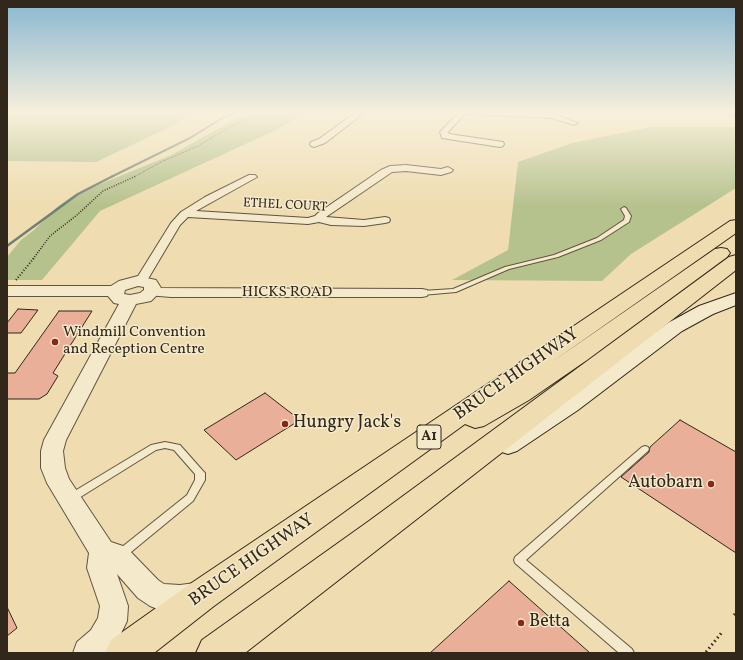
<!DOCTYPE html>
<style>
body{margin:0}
#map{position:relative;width:743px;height:660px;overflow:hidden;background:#efddb1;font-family:Vollkorn,serif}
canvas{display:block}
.frame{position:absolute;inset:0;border:8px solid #31271a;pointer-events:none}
</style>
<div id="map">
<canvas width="743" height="660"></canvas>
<div class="frame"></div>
</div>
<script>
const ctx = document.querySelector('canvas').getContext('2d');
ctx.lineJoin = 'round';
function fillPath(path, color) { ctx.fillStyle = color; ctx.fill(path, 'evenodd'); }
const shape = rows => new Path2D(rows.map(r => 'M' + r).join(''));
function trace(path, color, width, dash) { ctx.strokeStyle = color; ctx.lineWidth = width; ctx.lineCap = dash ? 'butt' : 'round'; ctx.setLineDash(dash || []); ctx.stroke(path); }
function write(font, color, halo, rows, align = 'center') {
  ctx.font = font + ' Vollkorn,serif'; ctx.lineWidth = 3; ctx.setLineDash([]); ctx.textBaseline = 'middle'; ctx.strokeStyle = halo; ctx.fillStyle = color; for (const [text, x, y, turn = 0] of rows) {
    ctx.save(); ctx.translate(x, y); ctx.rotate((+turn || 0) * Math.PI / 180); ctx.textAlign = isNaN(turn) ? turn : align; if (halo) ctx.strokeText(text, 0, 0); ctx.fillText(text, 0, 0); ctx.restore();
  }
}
fillPath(shape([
 [7,112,194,112,172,126,96,162,7,161],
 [252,112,307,112,276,130,100,211,42,280,7,280,7,257,21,240,34,230,57,207,74,195,171,155,241,116],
 [651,127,736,127,736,188,631,254,602,281,452,280,508,250,518,162,572,143]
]), '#b6c28e');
trace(shape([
 [111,177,190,138,224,117,238,112]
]), '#708073', 2);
trace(shape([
 [7,246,78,194,113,176]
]), '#708073', 2.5);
const building = shape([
 [18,309,38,310,21,333,7,333,7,323,18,309],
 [59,311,92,311,53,373,58,376,47,394,39,399,7,399,7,373,15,373,59,311],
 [265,393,300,420,236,460,204,430,265,393],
 [680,420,736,452,736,553,621,477,649,452,650,447,680,420],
 [509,581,590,653,430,653,509,581],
 [7,607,17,628,7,636,7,607]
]);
fillPath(building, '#e9af99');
trace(building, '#31271a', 1);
const service = shape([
 [624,207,626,208,631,216,629,222,601,240,558,257,509,269,456,292,422,295,419,293,422,291,453,289,505,267,554,255,597,238,624,220,625,216,621,209,624,207],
 [165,442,180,445,203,471,205,473,205,480,193,501,125,557,121,559,117,557,116,554,117,551,187,495,195,480,195,474,174,450,165,448,156,450,74,501,71,502,68,501,66,498,68,495,151,445,165,442],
 [645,446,648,447,649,449,648,451,526,560,632,649,634,653,619,653,515,563,514,560,515,557,642,447,645,446]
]);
const minor = shape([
 [356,112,365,112,325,143,314,147,311,146,310,144,311,142,319,139,356,112],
 [459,112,553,114,578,123,574,125,552,118,465,114,448,132,449,134,503,142,504,144,503,146,500,147,442,138,440,132,459,112],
 [727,112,736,112,736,116,728,114,727,112],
 [406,165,441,169,448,167,453,170,451,172,441,175,406,171,392,172,326,217,364,220,385,217,389,218,390,220,389,222,385,223,364,226,331,225,319,222,308,224,188,217,180,225,145,284,137,284,135,281,171,223,181,212,205,197,249,175,255,175,257,177,196,211,308,218,315,216,318,213,381,170,390,166,406,165],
 [152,288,422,289,427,290,428,293,427,296,422,297,171,297,147,295,146,292,147,289,152,288]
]);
const tertiary = shape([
 [138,276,156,280,161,288,160,292,151,301,136,304,66,440,63,451,65,468,69,479,111,542,126,547,158,580,164,584,180,585,195,583,205,587,209,596,205,605,195,609,180,611,160,610,150,606,138,598,117,574,128,606,127,621,113,650,110,653,73,653,77,642,91,630,98,618,100,606,87,568,89,553,47,483,41,468,41,451,44,440,119,304,114,303,108,296,7,296,7,286,111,286,119,281,138,276],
 [138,286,144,287,144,290,140,293,130,295,124,294,125,290,138,286]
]);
const secondary = shape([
 [736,293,736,305,713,314,682,331,578,410,517,451,508,454,499,451,496,445,499,439,562,398,668,323,699,306,736,293]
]);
const trunk = shape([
 [736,220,736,233,549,364,715,249,721,248,727,249,730,253,727,257,587,360,529,400,484,426,475,428,465,424,214,606,154,653,105,653,111,640,190,584,730,221,736,220],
 [736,255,736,270,245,653,196,653,202,640,369,521,729,257,736,255]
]);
trace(service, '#605440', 2);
trace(minor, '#605440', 2);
trace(tertiary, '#605440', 2);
trace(secondary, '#31271a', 2);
trace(trunk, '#31271a', 2);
trace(shape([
 [134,177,161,162,198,146,235,124,268,112]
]), '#31271a', 1, [0.5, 1]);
trace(shape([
 [33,259,50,236,77,215,103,191,136,176]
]), '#31271a', 1.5, [1, 1.5]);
trace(shape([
 [16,280,34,258]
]), '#31271a', 2, [1, 2]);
trace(shape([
 [734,615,736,613],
 [706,652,723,631]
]), '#31271a', 3, [1.5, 3]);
fillPath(service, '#f5e9cc');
fillPath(minor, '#f5e9cc');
fillPath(tertiary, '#f5e9cc');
fillPath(secondary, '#f5e9cc');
fillPath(trunk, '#efddb1');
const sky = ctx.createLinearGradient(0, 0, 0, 205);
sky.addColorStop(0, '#89b7d1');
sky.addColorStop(0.55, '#f8f0dc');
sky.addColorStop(1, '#f8f0dc00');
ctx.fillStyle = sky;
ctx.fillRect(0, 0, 743, 205);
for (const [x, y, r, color] of [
 [55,342,4,"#8f2418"],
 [285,424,4,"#8f2418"],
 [711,484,4,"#8f2418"],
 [521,623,4,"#8f2418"]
]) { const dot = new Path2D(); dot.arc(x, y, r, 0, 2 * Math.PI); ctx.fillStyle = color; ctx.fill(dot); trace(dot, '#f5e9cc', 1.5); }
write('13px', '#31271a', '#f5e9cc', [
 ["ETHEL COURT",285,206,3]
]);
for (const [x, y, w] of [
 [429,437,24]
]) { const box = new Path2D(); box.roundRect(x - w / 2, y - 12, w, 24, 3); ctx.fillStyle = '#f5e9cc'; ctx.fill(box); trace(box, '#31271a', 1); }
write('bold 14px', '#31271a', null, [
 ["A1",429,437]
]);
write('15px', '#31271a', '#f5e9cc', [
 ["HICKS ROAD",287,293]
]);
write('15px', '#31271a', '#f5e9cc', [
 ["Windmill Convention",63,333],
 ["and Reception Centre",63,350]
], 'left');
write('18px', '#31271a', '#f5e9cc', [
 ["BRUCE HIGHWAY",517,375,-35],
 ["BRUCE HIGHWAY",252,561,-35]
]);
write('18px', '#31271a', '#f5e9cc', [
 ["Hungry Jack's",293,424],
 ["Autobarn",703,484,"right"],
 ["Betta",529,623]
], 'left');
</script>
